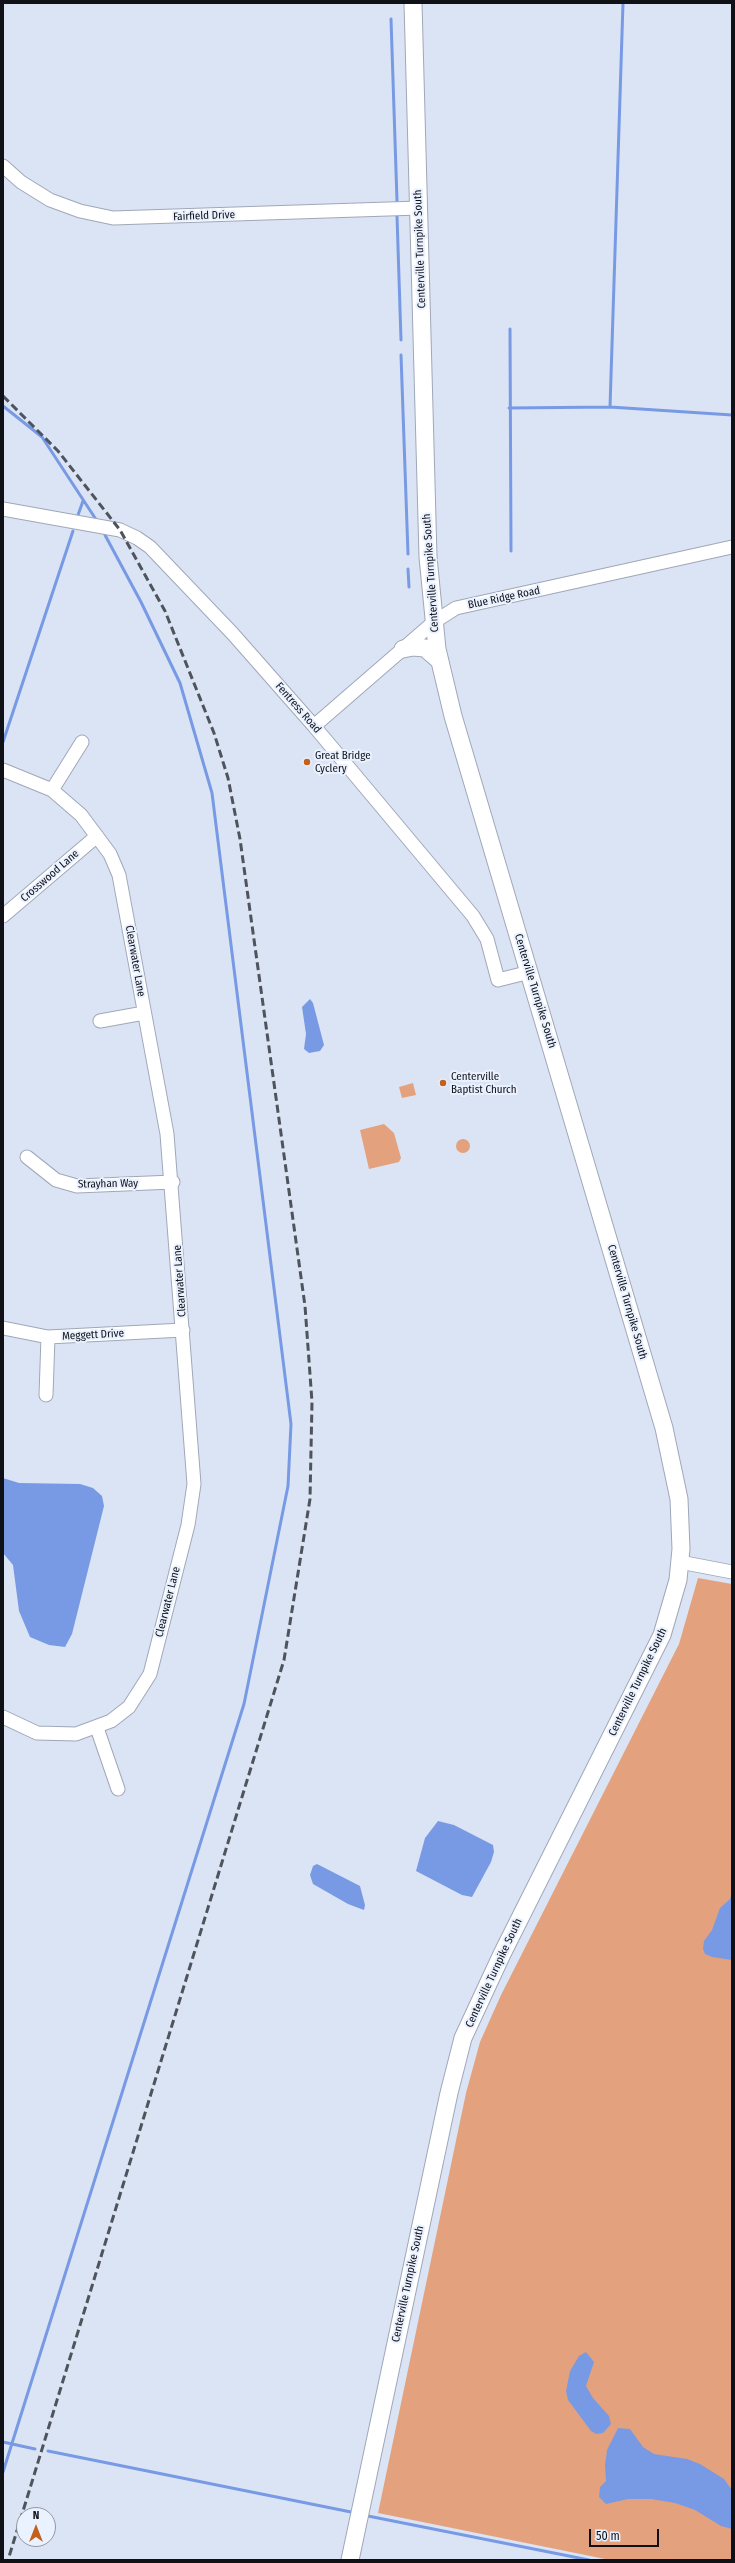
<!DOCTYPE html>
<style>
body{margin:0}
#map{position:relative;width:735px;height:2563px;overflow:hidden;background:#dbe4f5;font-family:"Fira Sans Condensed",sans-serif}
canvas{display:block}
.frame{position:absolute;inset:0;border:4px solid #0f1117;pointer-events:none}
.north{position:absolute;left:16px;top:2507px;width:40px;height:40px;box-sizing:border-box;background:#eaf1ff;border:1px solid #9297a2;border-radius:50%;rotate:0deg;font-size:11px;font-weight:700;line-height:16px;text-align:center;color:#0f1117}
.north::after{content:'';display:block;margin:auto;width:14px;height:18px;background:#c1611c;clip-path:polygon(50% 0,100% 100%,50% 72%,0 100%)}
.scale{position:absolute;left:589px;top:2529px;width:70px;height:18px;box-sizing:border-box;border:2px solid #0f1117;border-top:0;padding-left:5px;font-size:12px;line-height:14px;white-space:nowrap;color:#0f1117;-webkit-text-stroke:3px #eaf1ff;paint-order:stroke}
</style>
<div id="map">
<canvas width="735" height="2563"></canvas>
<div class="frame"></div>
<div class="north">N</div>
<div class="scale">50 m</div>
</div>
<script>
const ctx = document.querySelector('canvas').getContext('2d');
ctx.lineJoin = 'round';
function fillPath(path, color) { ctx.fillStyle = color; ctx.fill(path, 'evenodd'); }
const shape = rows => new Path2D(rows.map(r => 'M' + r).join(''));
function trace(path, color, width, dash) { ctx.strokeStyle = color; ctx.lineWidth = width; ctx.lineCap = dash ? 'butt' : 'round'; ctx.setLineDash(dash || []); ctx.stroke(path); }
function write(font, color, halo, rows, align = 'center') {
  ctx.font = font + ' "Fira Sans Condensed",sans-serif'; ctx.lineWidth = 4; ctx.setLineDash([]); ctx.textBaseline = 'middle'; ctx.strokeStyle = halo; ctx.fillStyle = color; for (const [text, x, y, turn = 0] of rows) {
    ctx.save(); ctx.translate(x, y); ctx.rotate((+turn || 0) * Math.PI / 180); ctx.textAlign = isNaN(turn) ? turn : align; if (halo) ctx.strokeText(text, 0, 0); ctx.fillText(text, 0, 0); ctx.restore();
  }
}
fillPath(shape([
 [413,1083,416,1095,402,1098,399,1087],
 [384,1124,394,1133,401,1158,399,1162,369,1169,360,1130],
 '456 1146a7 7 0 1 1 14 0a7 7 0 1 1-14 0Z',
 [698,1578,732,1584,732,2560,610,2560,378,2513,466,2093,480,2042,501,1995,679,1644]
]), '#e3a27d');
fillPath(shape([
 [310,999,313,1003,324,1045,320,1051,309,1053,304,1049,306,1034,302,1007],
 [3,1478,19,1483,80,1484,93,1488,102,1496,104,1506,72,1634,65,1647,49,1645,30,1637,19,1611,13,1565,3,1553],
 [438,1821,454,1825,493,1845,494,1852,491,1862,472,1897,462,1895,416,1871,425,1838],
 [317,1864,360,1886,365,1905,364,1910,348,1904,313,1884,310,1875,313,1866],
 [732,1892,732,1960,712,1957,705,1954,703,1949,704,1941,712,1930,720,1908,730,1899],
 [586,2352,594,2362,586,2386,593,2398,609,2416,611,2424,603,2433,596,2434,591,2431,568,2400,566,2391,570,2371,579,2356],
 [618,2428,630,2429,643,2447,654,2454,687,2459,700,2464,724,2479,732,2490,732,2529,721,2526,695,2510,675,2503,651,2499,628,2499,606,2504,599,2497,600,2487,606,2481,605,2465,607,2450]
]), '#789ae4');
trace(shape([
 [391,19,397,201],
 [397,216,401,340],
 [510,329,511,551],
 [401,355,408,554],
 [3,406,42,437,97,521],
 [610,407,623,3],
 [509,408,610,407,732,415],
 [78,515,83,501],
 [408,569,409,587],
 [3,742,73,531],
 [3,2442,35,2449],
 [48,2451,351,2512],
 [3,2472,244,1704,288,1486,291,1424,212,793,180,683,141,602,105,535],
 [368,2516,589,2560]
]), '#789ae4', 3);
const minor = shape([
 [3,166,21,182,50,200,80,211,113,218,419,208],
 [3,509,120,530,137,538,150,547,233,634,314,726,473,916,487,939,498,980,530,972],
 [314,726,434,622,456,608,732,547],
 [3,770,52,790,81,815,110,854,119,875,167,1134,194,1484,188,1525,150,1674,129,1707,111,1721,76,1734,37,1733,3,1717],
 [52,790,82,742],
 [3,916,97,836],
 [100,1021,144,1013],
 [27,1157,56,1180,77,1186,173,1182],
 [3,1328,48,1337,183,1330],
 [46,1395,48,1337],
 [680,1562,732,1572],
 [97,1728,118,1789]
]);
const major = shape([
 [403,649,413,647,425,648,440,661],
 [350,2560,449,2093,463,2038,502,1954,662,1635,678,1580,681,1549,679,1499,664,1428,453,716,437,649,428,557,413,3]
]);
trace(minor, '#a0a7b8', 15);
trace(major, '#a0a7b8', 19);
trace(minor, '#fff', 13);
trace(major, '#fff', 17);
trace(shape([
 [3,396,58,451,120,530,165,611,214,733,228,778,240,839,305,1306,312,1402,310,1499,284,1660,8,2560]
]), '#4f535c', 3, [8, 4]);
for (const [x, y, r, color] of [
 [307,762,4,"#c1611c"],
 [443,1083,4,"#c1611c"]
]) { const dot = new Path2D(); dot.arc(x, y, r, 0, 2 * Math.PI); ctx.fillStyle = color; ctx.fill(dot); trace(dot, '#eaf1ff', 1.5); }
write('11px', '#0f1117', '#eaf1ff', [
 ["Fairfield Drive",204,216,-2],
 ["Centerville Turnpike South",420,249,-92],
 ["Centerville Turnpike South",431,573,-94],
 ["Blue Ridge Road",504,598,-12],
 ["Fentress Road",298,708,49],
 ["Crosswood Lane",50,876,-41],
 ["Clearwater Lane",135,961,80],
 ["Centerville Turnpike South",535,991,73],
 ["Strayhan Way",108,1184,-1],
 ["Clearwater Lane",180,1281,-94],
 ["Centerville Turnpike South",627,1302,74],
 ["Meggett Drive",93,1335,-3],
 ["Clearwater Lane",168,1602,-76],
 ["Centerville Turnpike South",638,1682,-64],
 ["Centerville Turnpike South",494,1973,-65],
 ["Centerville Turnpike South",408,2284,-78]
]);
write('11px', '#0f1117', '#eaf1ff', [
 ["Great Bridge",315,756],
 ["Cyclery",315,769],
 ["Centerville",451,1077],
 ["Baptist Church",451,1090]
], 'left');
</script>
